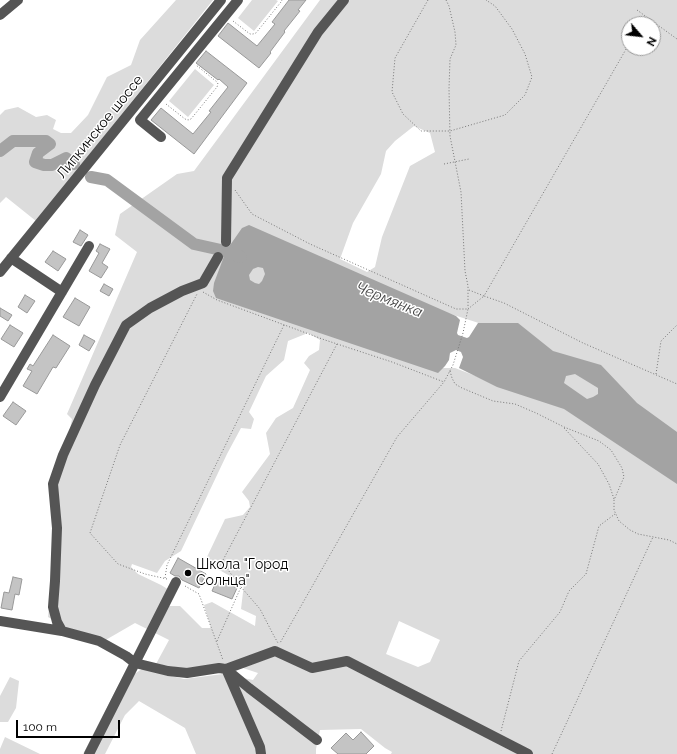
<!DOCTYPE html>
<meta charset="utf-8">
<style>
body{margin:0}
#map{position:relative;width:677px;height:754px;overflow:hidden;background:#fff;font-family:Raleway,sans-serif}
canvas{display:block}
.north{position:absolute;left:621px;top:16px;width:40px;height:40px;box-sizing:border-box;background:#fff;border:1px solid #999;border-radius:50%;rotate:118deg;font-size:11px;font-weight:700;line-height:16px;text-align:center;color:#000}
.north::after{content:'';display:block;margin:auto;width:14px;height:18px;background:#000;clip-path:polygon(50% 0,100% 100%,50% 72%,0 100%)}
.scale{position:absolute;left:16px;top:720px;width:104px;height:18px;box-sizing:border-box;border:2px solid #000;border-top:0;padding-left:5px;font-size:12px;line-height:14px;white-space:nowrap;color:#000;-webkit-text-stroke:3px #fff;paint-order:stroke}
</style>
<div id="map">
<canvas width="677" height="754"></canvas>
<div class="north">N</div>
<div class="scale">100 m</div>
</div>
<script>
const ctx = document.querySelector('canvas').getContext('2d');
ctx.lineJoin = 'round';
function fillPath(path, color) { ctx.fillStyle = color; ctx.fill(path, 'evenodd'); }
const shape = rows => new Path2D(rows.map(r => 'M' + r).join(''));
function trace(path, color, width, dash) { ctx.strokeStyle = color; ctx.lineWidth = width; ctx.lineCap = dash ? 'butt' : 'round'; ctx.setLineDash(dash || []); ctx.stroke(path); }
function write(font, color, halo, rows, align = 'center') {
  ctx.font = font + ' Raleway,sans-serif'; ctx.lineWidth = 3; ctx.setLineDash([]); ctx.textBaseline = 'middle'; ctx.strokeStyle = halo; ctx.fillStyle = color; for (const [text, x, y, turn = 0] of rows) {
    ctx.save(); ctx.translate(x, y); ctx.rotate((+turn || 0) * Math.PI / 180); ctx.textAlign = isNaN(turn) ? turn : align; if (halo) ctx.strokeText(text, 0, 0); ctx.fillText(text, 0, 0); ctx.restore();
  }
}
fillPath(shape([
 [176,0,213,0,78,169,36,221,6,197,0,203,0,115,5,110,18,107,36,117,47,115,56,120,53,129,61,133,71,133,88,115,107,77,131,65,140,40],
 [252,0,276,0,278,1,254,31,238,18],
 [320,0,677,0,677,435,551,351,485,325,435,309,296,250,217,284,443,368,455,368,499,385,546,397,677,477,677,754,391,754,392,752,385,748,361,729,320,730,316,749,316,754,196,754,185,728,139,701,125,715,105,754,83,754,119,684,142,669,184,679,223,674,253,680,258,673,228,663,187,669,156,664,169,640,135,623,97,645,48,617,55,545,52,493,67,443,72,419,67,414,137,252,115,235,120,214,177,174,194,171],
 [629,24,653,24,653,48,629,48],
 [414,126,430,133,435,152,410,166,382,237,375,267,367,272,340,259,353,223,381,174,386,151,395,141],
 [308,333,320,340,319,350,309,356,304,363,310,370,293,408,276,418,266,433,270,454,242,492,249,501,250,507,243,515,225,519,207,557,207,563,244,584,241,609,256,616,255,626,212,602,204,605,211,628,202,628,180,606,165,606,171,591,161,585,138,574,131,567,132,564,157,573,165,561,181,551,227,454,241,428,251,429,254,419,249,412,266,376,284,360,288,341],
 [399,621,440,640,430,662,418,667,386,654],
 [195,69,214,85,188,117,169,101],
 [260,264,268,271,262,286,250,284,247,269],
 [577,371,602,386,605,393,587,404,561,385,566,372],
 [10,677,19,681,16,708,8,722,0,722,0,696],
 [5,737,40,754,0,754,0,749]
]), '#dcdcdc');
fillPath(shape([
 [249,225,456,316,460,320,457,333,458,335,467,338,469,337,478,323,518,323,553,351,601,365,637,403,677,432,677,484,564,409,497,387,459,368,463,357,461,352,456,350,450,353,449,360,445,366,438,373,216,298,213,291,214,283,226,251,242,228],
 [258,267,263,268,265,274,262,281,259,284,255,283,250,280,249,275,253,269],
 [575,374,598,388,598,394,593,397,587,399,564,383,566,376]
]), '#a3a3a3');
trace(shape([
 [0,151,13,141,46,141,50,144,38,153,35,162,44,165,52,165,66,158,74,164],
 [91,177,107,180,194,244,221,250,241,257]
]), '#a3a3a3', 12);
const building = shape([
 [289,0,306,0,298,10,300,11,284,31,285,32,270,52,271,53,259,68,218,36,228,23,257,46,275,24,272,22,289,0],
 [206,51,247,83,194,154,151,120,161,108,193,134,211,112,209,111,228,87,219,79,218,80,196,63,206,51],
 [80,230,88,235,81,246,73,242,80,230],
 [100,244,110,249,102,263,108,267,101,278,89,271,99,253,96,251,100,244],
 [53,251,66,259,58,271,45,262,53,251],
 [104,284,113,289,109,296,100,291,104,284],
 [25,295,35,301,27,313,18,307,25,295],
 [75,298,90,307,79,326,63,317,75,298],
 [0,308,12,315,8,321,0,316,0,308],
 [10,325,23,333,14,347,1,339,10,325],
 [53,335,70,346,56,368,53,367,37,394,23,386,32,371,27,369,30,364,33,366,53,335],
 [84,335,95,341,89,351,79,345,84,335],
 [13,402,26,411,16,425,3,416,13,402],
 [178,558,206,574,199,588,182,580,179,576,175,576,170,573,178,558],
 [13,577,22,579,19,595,15,594,12,610,1,608,4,592,9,593,13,577],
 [217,580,237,588,232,599,212,591,217,580],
 [361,732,374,746,366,754,338,754,331,748,346,733,353,740,361,732]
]);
fillPath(building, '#c4c4c4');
trace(building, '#999', 1);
trace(shape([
 [428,0,395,58,392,92,403,114,421,131,450,131,505,115,525,95,532,77,525,54,512,29,495,6,486,0],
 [446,0,449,6,455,32,456,45,450,59,449,89,450,136,461,192,465,271,468,286,468,308],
 [637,10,677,39],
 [233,21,250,34,253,34,256,33,281,2,282,0],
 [641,24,645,17],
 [166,104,185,119,188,120,191,119,217,87,218,84,217,82,196,65],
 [444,164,469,159],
 [235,190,252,214,310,244,456,309,468,309,463,333,453,365,444,382,397,437,280,643],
 [469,290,484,296,629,44],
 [203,292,217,300,325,340,392,362,444,382],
 [468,309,484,296,504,303,583,343,677,384],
 [450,371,452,378,455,384,462,388,493,401,515,404,536,413,564,427,599,441,611,450,622,468,624,477,614,500,614,510,619,521,630,530,638,534,669,540,677,544],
 [656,374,661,341,677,325],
 [564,428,598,464,609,484,614,499],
 [165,578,167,565,284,325],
 [167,579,145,574,118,564,90,533,120,445,197,294],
 [185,586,199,594,223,660],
 [241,587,260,609,274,636,278,643],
 [217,641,241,587,222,562,337,344],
 [501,731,519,661,560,612,569,591,586,574,599,526,615,514],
 [552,754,653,537]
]), '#777', 1, [1, 2]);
trace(shape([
 [0,15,18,0],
 [161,137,140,120,238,0],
 [226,242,227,178,318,32,344,0],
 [11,258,62,292],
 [0,272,221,0],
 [0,397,89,246],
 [0,621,62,631,99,641,126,656,135,663,168,671,187,673,219,668,226,669,275,651,312,668,347,661,528,754],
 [62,631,57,622,53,607,55,581,57,528,53,484,63,455,95,385,126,325,150,308,182,291,203,283,218,257],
 [226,669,249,688,317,740],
 [227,671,260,747,261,754],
 [89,754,176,582]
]), '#555', 10);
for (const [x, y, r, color] of [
 [188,573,4,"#000"]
]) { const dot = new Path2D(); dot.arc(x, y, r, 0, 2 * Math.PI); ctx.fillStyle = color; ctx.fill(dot); trace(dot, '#fff', 1.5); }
write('14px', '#000', '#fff', [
 ["Липкинское шоссе",100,127,-51]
]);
write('14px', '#000', '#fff', [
 ["Школа \"Город",196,565],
 ["Cолнца\"",196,581]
], 'left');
write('italic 15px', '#444', '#fff', [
 ["Чермянка",389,300,22]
]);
</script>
